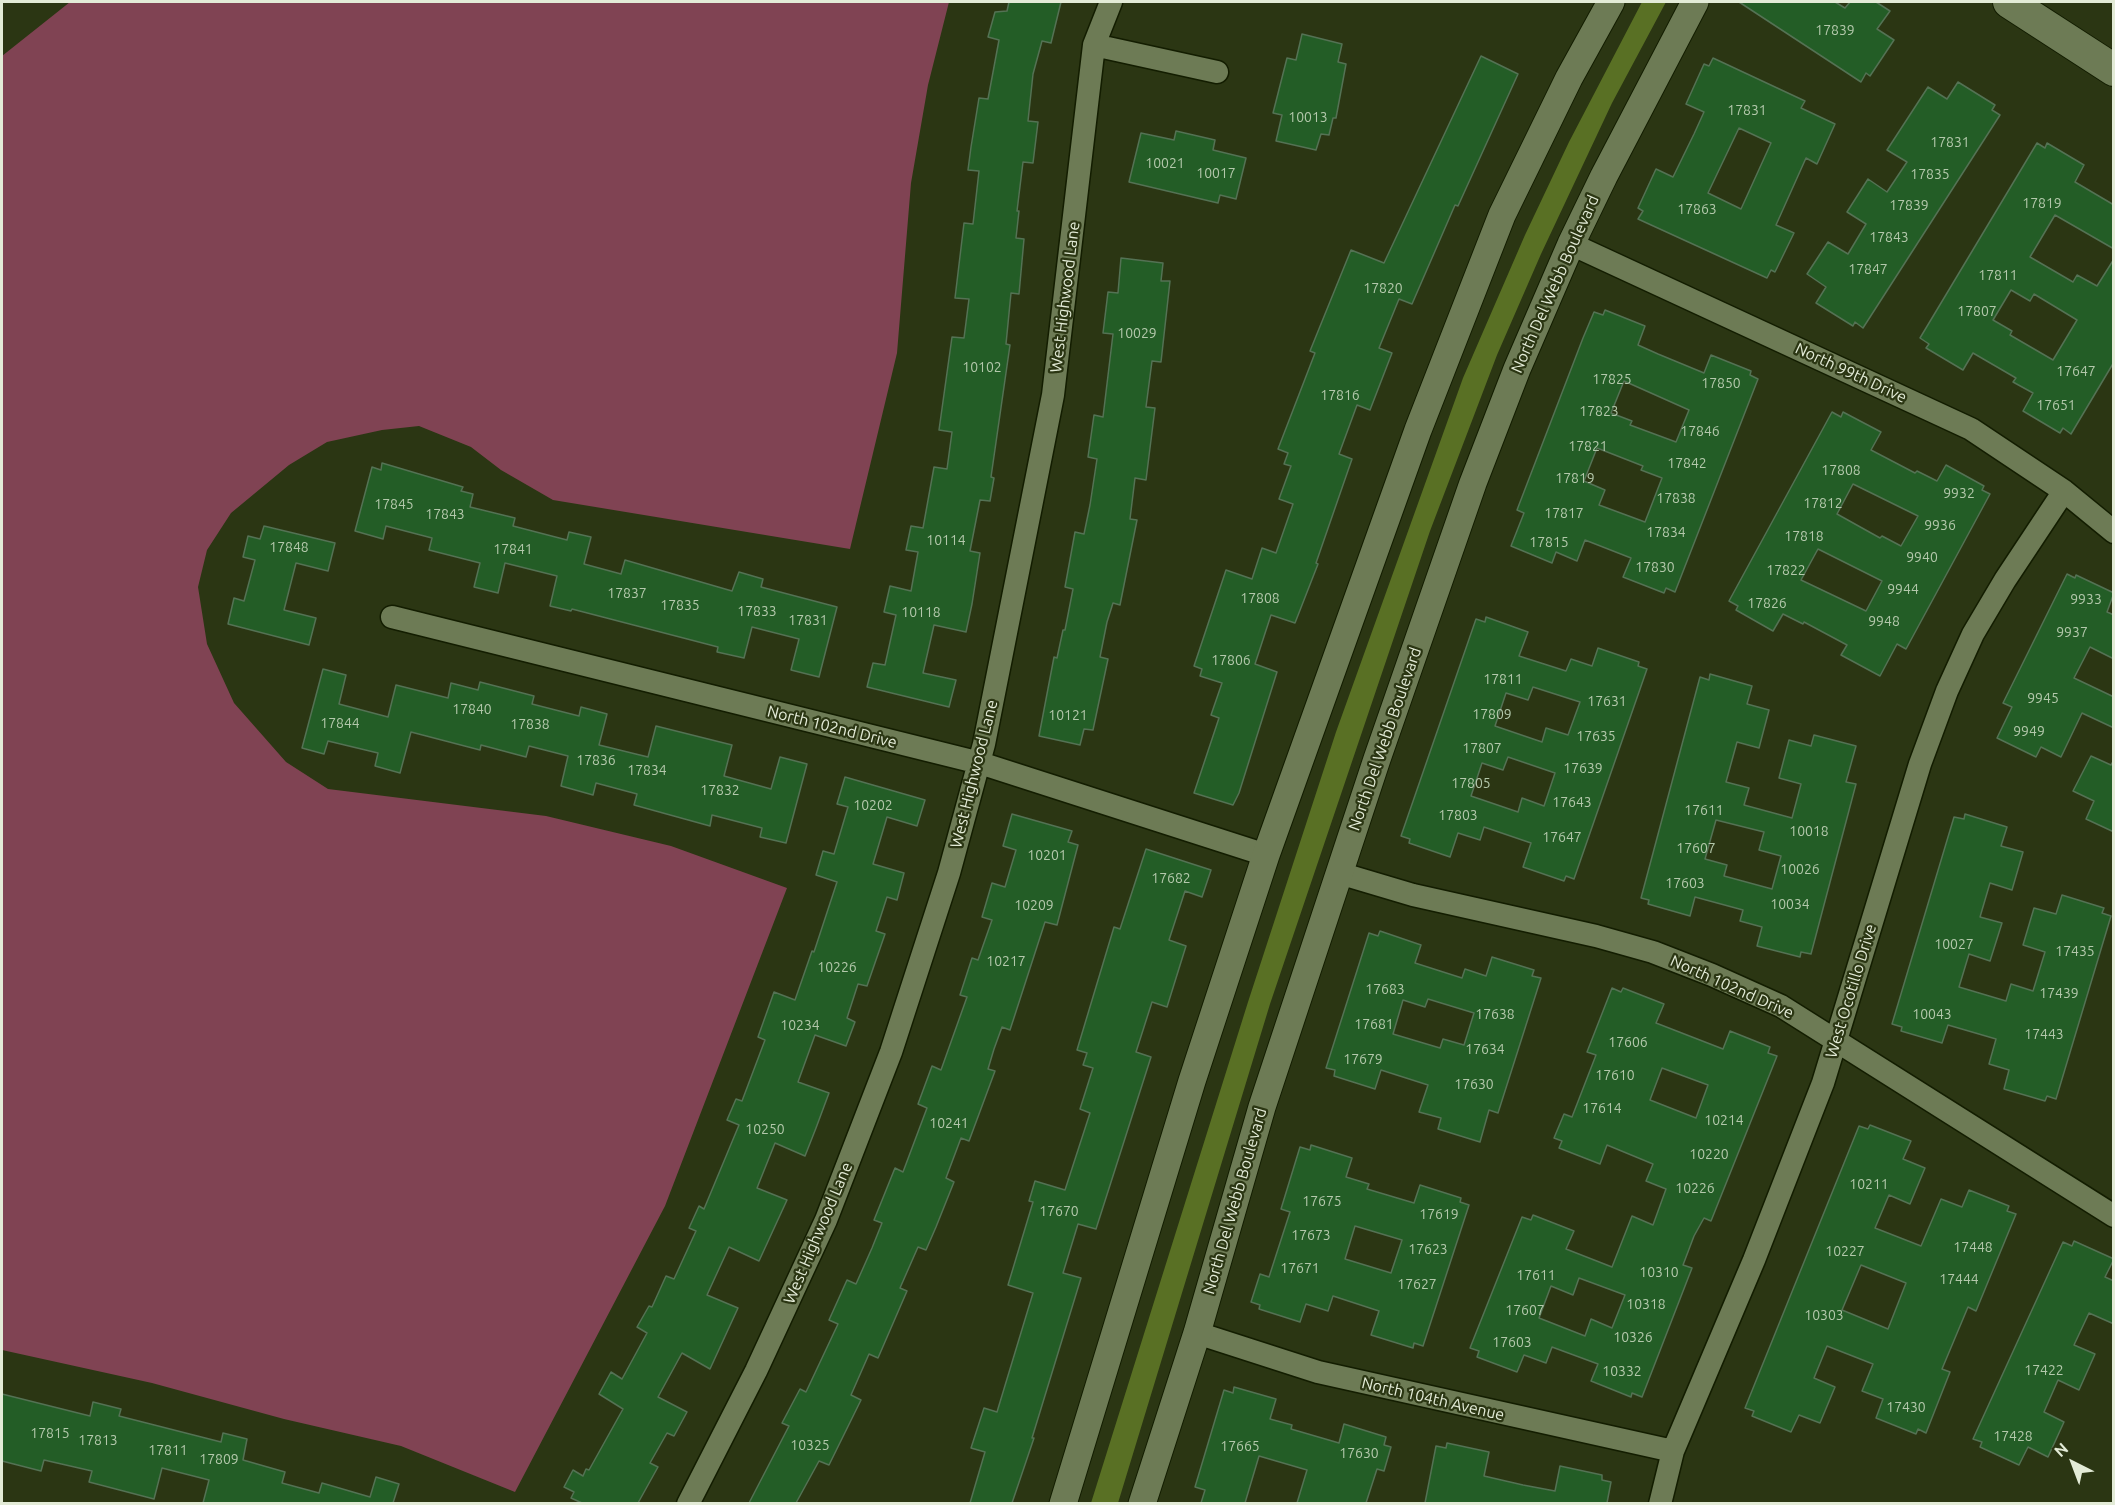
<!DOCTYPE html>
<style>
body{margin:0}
#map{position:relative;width:2115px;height:1505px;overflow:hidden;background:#2b3613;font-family:Ubuntu,sans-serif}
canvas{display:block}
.frame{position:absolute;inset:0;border:3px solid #e3ebd7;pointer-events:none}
.north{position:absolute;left:2043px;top:1433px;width:60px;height:60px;-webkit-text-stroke:4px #2b3613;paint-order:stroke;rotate:318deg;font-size:16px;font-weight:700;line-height:24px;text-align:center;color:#e3ebd7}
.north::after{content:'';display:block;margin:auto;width:21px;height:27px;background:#e3ebd7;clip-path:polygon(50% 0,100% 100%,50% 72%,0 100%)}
</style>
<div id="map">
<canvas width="2115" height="1505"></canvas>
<div class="frame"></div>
<div class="north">N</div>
</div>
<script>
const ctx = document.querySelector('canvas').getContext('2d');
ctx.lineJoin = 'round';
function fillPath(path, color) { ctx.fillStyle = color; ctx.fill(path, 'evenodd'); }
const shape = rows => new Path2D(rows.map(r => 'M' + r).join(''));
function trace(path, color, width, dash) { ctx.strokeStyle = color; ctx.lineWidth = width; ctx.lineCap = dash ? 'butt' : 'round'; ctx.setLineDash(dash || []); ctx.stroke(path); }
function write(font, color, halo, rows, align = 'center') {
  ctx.font = font + ' Ubuntu,sans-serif'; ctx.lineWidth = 4.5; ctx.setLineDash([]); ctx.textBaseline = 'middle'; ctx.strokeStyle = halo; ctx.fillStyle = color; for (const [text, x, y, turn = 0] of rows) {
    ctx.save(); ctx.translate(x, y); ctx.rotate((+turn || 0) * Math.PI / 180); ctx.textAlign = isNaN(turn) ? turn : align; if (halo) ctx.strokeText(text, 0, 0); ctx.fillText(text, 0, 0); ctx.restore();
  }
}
fillPath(shape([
 [70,2,949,2,928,85,911,183,897,353,850,549,553,500,501,470,471,447,419,426,382,430,327,442,289,465,231,513,207,550,198,587,207,644,234,703,286,762,328,789,546,816,671,846,787,888,665,1206,515,1492,401,1446,284,1419,152,1383,2,1350,2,56]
]), '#804353');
fillPath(shape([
 [1642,2,1666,2,1612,103,1541,254,1497,355,1430,531,1270,1004,1118,1503,1091,1503,1248,1002,1336,732,1463,378,1525,235,1569,142]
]), '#597024');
const building = shape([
 [1009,2,1061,2,1051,43,1042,41,1033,74,1028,121,1038,122,1033,163,1023,162,1017,211,1019,211,1016,238,1024,239,1019,294,1011,293,1006,344,1010,345,991,477,994,478,990,501,980,500,970,551,980,553,972,604,966,632,934,625,923,673,956,680,949,707,867,687,873,663,885,665,896,615,884,612,890,586,911,591,918,552,906,550,911,526,923,528,934,467,947,469,952,432,939,430,952,337,964,338,969,299,955,298,964,223,973,224,979,171,968,170,971,147,979,98,988,99,999,40,988,37,995,12,1007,11,1009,2],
 [1739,2,1835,2,1845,8,1850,2,1876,2,1890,11,1877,29,1894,40,1870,76,1866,73,1861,82,1739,2],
 [1302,34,1342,44,1338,62,1346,64,1336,118,1333,118,1329,135,1321,134,1316,150,1276,141,1282,115,1273,113,1287,58,1296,60,1302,34],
 [1481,56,1518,74,1458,206,1455,205,1412,304,1399,299,1379,348,1392,353,1370,410,1357,405,1339,454,1352,459,1316,563,1318,564,1295,623,1271,615,1255,664,1277,672,1239,793,1233,805,1194,793,1219,718,1211,715,1222,683,1200,676,1202,669,1194,666,1226,570,1252,579,1262,548,1276,553,1293,504,1279,499,1291,466,1284,464,1288,453,1278,449,1315,353,1310,351,1351,250,1384,263,1481,56],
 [1713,58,1805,101,1801,108,1835,124,1817,164,1806,158,1776,225,1794,233,1775,272,1771,270,1767,278,1638,219,1643,211,1638,208,1656,169,1673,177,1694,134,1704,112,1686,104,1704,64,1709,66,1713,58],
 [1739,128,1771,143,1741,209,1708,193,1739,128],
 [1958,82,1995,105,1992,110,2000,115,1863,328,1855,322,1853,326,1816,303,1826,287,1807,274,1828,242,1848,254,1866,224,1847,212,1868,179,1887,192,1907,162,1887,150,1928,87,1947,99,1958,82],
 [1176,131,1215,140,1213,150,1246,158,1236,199,1220,195,1218,203,1129,182,1141,133,1174,140,1176,131],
 [2037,143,2045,148,2047,143,2084,165,2075,182,2114,205,2114,249,2055,215,2030,257,2073,282,2077,275,2097,286,2114,259,2114,362,2071,434,2063,428,2060,433,2023,411,2033,393,2013,382,2016,378,1973,353,1963,370,1926,348,1929,344,1920,338,2037,143],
 [2011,290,2030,301,2034,294,2077,320,2053,360,2010,335,2012,331,1993,320,2011,290],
 [1121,258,1163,263,1161,281,1170,281,1161,362,1152,361,1146,407,1155,408,1146,480,1135,478,1130,519,1137,520,1120,605,1113,603,1107,622,1100,657,1108,659,1093,730,1084,729,1080,745,1039,736,1054,657,1057,658,1063,630,1065,630,1073,589,1065,587,1075,532,1084,534,1090,505,1097,459,1088,457,1094,415,1103,417,1113,334,1103,333,1108,292,1118,293,1121,258],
 [1605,310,1645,326,1638,345,1658,354,1704,373,1711,355,1751,371,1750,375,1758,379,1675,592,1666,588,1664,593,1623,577,1631,558,1585,540,1577,561,1556,552,1552,563,1511,546,1524,513,1517,510,1583,338,1594,312,1603,315,1605,310],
 [1624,381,1689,410,1676,442,1630,425,1632,421,1611,413,1624,381],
 [1597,448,1643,466,1641,470,1662,478,1645,522,1599,505,1605,490,1584,481,1597,448],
 [1832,412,1841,417,1843,412,1881,432,1871,450,1915,473,1917,471,1937,481,1946,465,1984,486,1982,490,1990,494,1906,649,1897,644,1880,676,1841,655,1847,645,1804,622,1803,624,1783,614,1773,631,1736,610,1738,606,1729,601,1832,412],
 [1853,484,1918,516,1901,546,1882,536,1880,538,1837,514,1853,484],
 [1818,549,1882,581,1866,611,1801,580,1818,549],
 [382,463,463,487,461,491,473,494,470,507,515,518,513,526,567,540,569,532,591,537,584,564,621,574,625,560,732,591,739,572,763,579,761,587,837,607,819,677,791,670,799,639,752,627,744,658,717,652,718,647,572,609,571,611,550,606,557,576,505,563,498,593,474,587,480,563,429,550,432,538,386,526,383,539,355,531,372,467,381,470,382,463],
 [264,526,335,543,328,571,296,563,284,610,316,618,309,645,228,624,234,598,244,601,255,560,243,557,248,536,260,539,264,526],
 [2067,574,2075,578,2076,575,2114,593,2107,612,2114,615,2114,659,2090,647,2074,678,2114,697,2114,728,2082,713,2061,757,2041,747,2036,757,1997,738,2012,707,2003,703,2067,574],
 [1486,617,1528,632,1519,656,1566,671,1571,659,1592,666,1598,648,1639,662,1638,666,1647,669,1574,879,1566,876,1564,881,1523,867,1531,843,1484,827,1480,840,1458,833,1450,857,1409,843,1410,839,1401,836,1476,619,1485,622,1486,617],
 [1533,687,1580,702,1568,735,1546,728,1542,742,1495,726,1506,693,1528,700,1533,687],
 [1508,757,1555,773,1544,806,1522,798,1518,812,1471,796,1482,763,1503,770,1508,757],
 [323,669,346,675,339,704,388,717,396,685,448,698,451,683,478,690,480,682,534,696,532,704,579,716,581,707,607,714,599,745,648,757,656,726,732,745,724,776,771,789,780,757,807,764,786,843,760,837,762,828,712,815,710,826,634,805,637,794,596,783,593,795,561,786,568,756,529,746,526,757,481,745,480,750,411,732,400,773,375,766,378,753,328,741,324,754,302,748,323,669],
 [1710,674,1752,686,1747,704,1769,710,1759,748,1737,742,1726,782,1749,788,1744,805,1792,818,1801,784,1779,778,1789,740,1811,746,1814,735,1856,746,1846,782,1856,784,1811,954,1801,952,1800,957,1757,946,1762,927,1740,921,1743,910,1695,897,1690,916,1648,904,1649,900,1641,898,1700,677,1709,680,1710,674],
 [1716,820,1764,832,1759,850,1781,856,1772,889,1724,876,1727,865,1705,859,1716,820],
 [2091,756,2111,765,2114,760,2114,832,2086,819,2094,801,2073,791,2091,756],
 [845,777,925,800,917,826,887,817,873,864,904,873,897,900,887,897,876,931,885,934,867,986,858,984,847,1018,855,1022,846,1046,815,1035,798,1082,829,1093,816,1128,805,1156,775,1143,757,1188,787,1200,759,1261,729,1247,707,1295,738,1308,710,1369,682,1353,658,1397,687,1412,674,1436,667,1433,650,1463,658,1467,638,1503,582,1503,571,1498,574,1492,564,1487,573,1470,583,1476,586,1469,589,1470,623,1409,599,1394,611,1372,622,1379,647,1333,637,1327,649,1306,652,1307,666,1276,674,1279,696,1231,689,1228,699,1206,704,1209,739,1125,727,1120,736,1099,742,1101,765,1040,758,1037,774,992,795,1000,812,951,814,952,837,882,816,875,823,851,834,854,848,807,837,804,845,777],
 [1012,814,1072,831,1068,842,1078,845,1057,925,1045,922,1010,1030,1002,1027,994,1049,988,1069,995,1071,969,1141,961,1138,946,1178,954,1182,936,1227,926,1250,918,1247,900,1288,907,1291,878,1358,869,1354,851,1395,861,1400,829,1465,819,1461,796,1503,749,1503,789,1426,782,1423,800,1389,806,1392,838,1324,829,1320,847,1280,856,1284,872,1248,882,1223,874,1220,895,1168,903,1172,927,1108,918,1104,932,1066,941,1070,967,997,960,995,972,958,978,960,992,920,982,917,992,883,1005,887,1016,850,1003,846,1012,814],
 [1965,814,2007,827,2001,846,2023,852,2012,890,1990,883,1980,917,2002,923,1990,961,1969,954,1959,987,2006,1001,2011,984,2033,991,2045,952,2023,945,2034,908,2056,914,2062,895,2104,908,2102,913,2111,916,2056,1099,2047,1096,2045,1101,2004,1089,2009,1070,1989,1064,1996,1039,1948,1025,1942,1043,1901,1031,1902,1027,1892,1024,1954,817,1964,819,1965,814],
 [1146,849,1211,870,1202,897,1185,891,1169,940,1186,946,1167,1007,1152,1002,1136,1052,1151,1057,1096,1229,1078,1224,1063,1273,1081,1278,1032,1438,1034,1438,1012,1503,970,1503,985,1452,971,1448,984,1408,997,1412,1033,1293,1008,1285,1033,1202,1029,1201,1035,1181,1065,1190,1090,1113,1080,1109,1093,1068,1083,1065,1087,1053,1077,1050,1114,927,1120,929,1146,849],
 [1380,931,1421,945,1415,963,1462,978,1465,969,1486,976,1492,957,1534,970,1532,976,1541,978,1498,1113,1489,1110,1480,1142,1438,1129,1441,1118,1419,1112,1428,1085,1381,1070,1375,1089,1334,1076,1335,1070,1326,1068,1369,933,1378,936,1380,931],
 [1428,999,1474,1013,1464,1045,1443,1039,1440,1048,1393,1034,1403,1000,1425,1007,1428,999],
 [1612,988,1621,992,1623,988,1664,1004,1656,1023,1723,1049,1730,1031,1770,1047,1768,1053,1777,1056,1711,1221,1704,1218,1694,1236,1683,1265,1692,1268,1642,1397,1632,1393,1631,1397,1591,1381,1598,1364,1552,1347,1546,1363,1524,1355,1517,1372,1477,1357,1479,1351,1470,1348,1522,1217,1531,1220,1533,1215,1574,1231,1566,1249,1612,1267,1632,1216,1653,1225,1666,1189,1646,1181,1653,1164,1607,1145,1600,1164,1559,1148,1562,1141,1554,1138,1564,1114,1572,1117,1596,1055,1587,1052,1612,988],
 [1662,1068,1708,1085,1696,1118,1650,1100,1662,1068],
 [1579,1278,1625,1295,1612,1328,1591,1319,1585,1336,1539,1318,1551,1286,1573,1295,1579,1278],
 [1870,1125,1911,1141,1903,1159,1925,1168,1910,1204,1889,1195,1875,1228,1921,1246,1941,1199,1962,1207,1969,1190,2009,1206,2007,1211,2016,1214,1976,1311,1968,1307,1942,1369,1950,1372,1926,1433,1918,1429,1916,1434,1876,1418,1883,1399,1862,1391,1873,1364,1827,1346,1814,1378,1835,1387,1820,1423,1799,1415,1791,1432,1752,1416,1754,1411,1745,1408,1859,1126,1868,1129,1870,1125],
 [1861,1265,1906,1283,1888,1329,1842,1310,1861,1265],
 [1311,1145,1352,1158,1346,1177,1369,1184,1367,1189,1414,1203,1420,1185,1461,1198,1460,1202,1469,1205,1423,1346,1414,1343,1413,1348,1371,1335,1379,1311,1333,1296,1328,1311,1306,1304,1300,1322,1259,1309,1260,1305,1251,1302,1260,1274,1269,1277,1290,1212,1281,1209,1300,1147,1310,1150,1311,1145],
 [1355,1226,1402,1240,1391,1273,1345,1259,1355,1226],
 [2074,1241,2114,1259,2105,1277,2114,1281,2114,1324,2089,1313,2074,1345,2095,1354,2079,1390,2058,1380,2044,1412,2064,1422,2048,1457,2028,1447,2019,1465,1980,1447,1982,1442,1973,1439,2063,1242,2072,1246,2074,1241],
 [1234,1387,1276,1399,1270,1419,1292,1425,1291,1429,1339,1443,1344,1424,1386,1437,1384,1445,1391,1447,1384,1471,1377,1469,1366,1503,1297,1503,1307,1470,1259,1456,1245,1503,1201,1503,1205,1490,1195,1487,1224,1390,1233,1393,1234,1387],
 [2,1394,90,1416,93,1402,121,1409,119,1416,221,1442,223,1433,247,1439,243,1460,285,1472,282,1483,319,1493,322,1483,370,1497,376,1477,399,1484,393,1503,203,1503,209,1480,162,1468,154,1499,89,1482,92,1471,44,1460,41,1471,2,1461,2,1394],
 [1447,1443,1489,1452,1484,1476,1523,1485,1555,1491,1560,1466,1602,1475,1602,1480,1611,1482,1607,1503,1425,1503,1436,1446,1446,1448,1447,1443]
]);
fillPath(building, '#235d26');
trace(building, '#547254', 1.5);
const minor = shape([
 [1094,45,1217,72],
 [1571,244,1971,429,2064,491,2114,532],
 [392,617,980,763,1266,855],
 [1339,873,1413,895,1596,936,1653,952,1712,975,1781,1006,2114,1216],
 [1197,1333,1318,1372,1673,1451],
 [688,1504,756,1371,826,1220,891,1052,949,873,984,744,1053,395,1094,45,1111,2],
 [1660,1504,1673,1451,1754,1260,1823,1083,1920,764,1947,691,1973,634,2005,580,2064,491]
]);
const tertiary = shape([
 [1063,1504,1192,1081,1266,855,1418,430,1502,215,1569,78,1611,2],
 [1142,1504,1197,1333,1262,1107,1377,759,1473,483,1517,369,1571,244,1604,176,1695,2]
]);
const secondary = shape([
 [2009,2,2114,70]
]);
trace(minor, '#131d00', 25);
trace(tertiary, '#131d00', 29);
trace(secondary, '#131d00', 34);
trace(minor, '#6d7b55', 22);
trace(tertiary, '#6d7b55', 27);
trace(secondary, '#6d7b55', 32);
write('14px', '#b3c8ab', null, [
 ["17839",1835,30],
 ["17831",1747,110],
 ["10013",1308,117],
 ["17831",1950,142],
 ["10021",1165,163],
 ["10017",1216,173],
 ["17835",1930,174],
 ["17819",2042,203],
 ["17839",1909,205],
 ["17863",1697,209],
 ["17843",1889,237],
 ["17847",1868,269],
 ["17811",1998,275],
 ["17820",1383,288],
 ["17807",1977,311],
 ["10029",1137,333],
 ["10102",982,367],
 ["17647",2076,371],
 ["17825",1612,379],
 ["17850",1721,383],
 ["17816",1340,395],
 ["17651",2056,405],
 ["17823",1599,411],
 ["17846",1700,431],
 ["17821",1588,446],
 ["17842",1687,463],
 ["17808",1841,470],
 ["17819",1575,478],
 ["9932",1959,493],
 ["17838",1676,498],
 ["17812",1823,503],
 ["17845",394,504],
 ["17817",1564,513],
 ["17843",445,514],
 ["9936",1940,525],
 ["17834",1666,532],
 ["17818",1804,536],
 ["10114",946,540],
 ["17815",1549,542],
 ["17848",289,547],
 ["17841",513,549],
 ["9940",1922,557],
 ["17830",1655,567],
 ["17822",1786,570],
 ["9944",1903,589],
 ["17837",627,593],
 ["17808",1260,598],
 ["9933",2086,599],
 ["17826",1767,603],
 ["17835",680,605],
 ["17833",757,611],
 ["10118",921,612],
 ["17831",808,620],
 ["9948",1884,621],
 ["9937",2072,632],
 ["17806",1231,660],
 ["17811",1503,679],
 ["9945",2043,698],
 ["17631",1607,701],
 ["17840",472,709],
 ["17809",1492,714],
 ["10121",1068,715],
 ["17844",340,723],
 ["17838",530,724],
 ["9949",2029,731],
 ["17635",1596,736],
 ["17807",1482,748],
 ["17836",596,760],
 ["17639",1583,768],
 ["17834",647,770],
 ["17805",1471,783],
 ["17832",720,790],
 ["17643",1572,802],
 ["10202",873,805],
 ["17611",1704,810],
 ["17803",1458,815],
 ["10018",1809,831],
 ["17647",1562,837],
 ["17607",1696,848],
 ["10201",1047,855],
 ["10026",1800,869],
 ["17682",1171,878],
 ["17603",1685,883],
 ["10034",1790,904],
 ["10209",1034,905],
 ["10027",1954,944],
 ["17435",2075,951],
 ["10217",1006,961],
 ["10226",837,967],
 ["17683",1385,989],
 ["17439",2059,993],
 ["17638",1495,1014],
 ["10043",1932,1014],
 ["17681",1374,1024],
 ["10234",800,1025],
 ["17443",2044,1034],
 ["17606",1628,1042],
 ["17634",1485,1049],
 ["17679",1363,1059],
 ["17610",1615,1075],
 ["17630",1474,1084],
 ["17614",1602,1108],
 ["10214",1724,1120],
 ["10241",949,1123],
 ["10250",765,1129],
 ["10220",1709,1154],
 ["10211",1869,1184],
 ["10226",1695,1188],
 ["17675",1322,1201],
 ["17670",1059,1211],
 ["17619",1439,1214],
 ["17673",1311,1235],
 ["17448",1973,1247],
 ["17623",1428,1249],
 ["10227",1845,1251],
 ["17671",1300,1268],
 ["10310",1659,1272],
 ["17611",1536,1275],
 ["17444",1959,1279],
 ["17627",1417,1284],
 ["10318",1646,1304],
 ["17607",1525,1310],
 ["10303",1824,1315],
 ["10326",1633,1337],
 ["17603",1512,1342],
 ["17422",2044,1370],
 ["10332",1622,1371],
 ["17430",1906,1407],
 ["17815",50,1433],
 ["17428",2013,1436],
 ["17813",98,1440],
 ["10325",810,1445],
 ["17665",1240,1446],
 ["17811",168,1450],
 ["17630",1359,1453],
 ["17809",219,1459]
]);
write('16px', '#e3ebd7', '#2b3613', [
 ["North Del Webb Boulevard",1555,284,-66],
 ["West Highwood Lane",1065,297,-83],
 ["North 99th Drive",1851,373,25],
 ["North 102nd Drive",832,727,14],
 ["North Del Webb Boulevard",1385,739,-71],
 ["West Highwood Lane",974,774,-76],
 ["North 102nd Drive",1732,987,24],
 ["West Ocotillo Drive",1851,991,-73],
 ["North Del Webb Boulevard",1235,1201,-74],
 ["West Highwood Lane",818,1233,-67],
 ["North 104th Avenue",1433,1399,13]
]);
</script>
